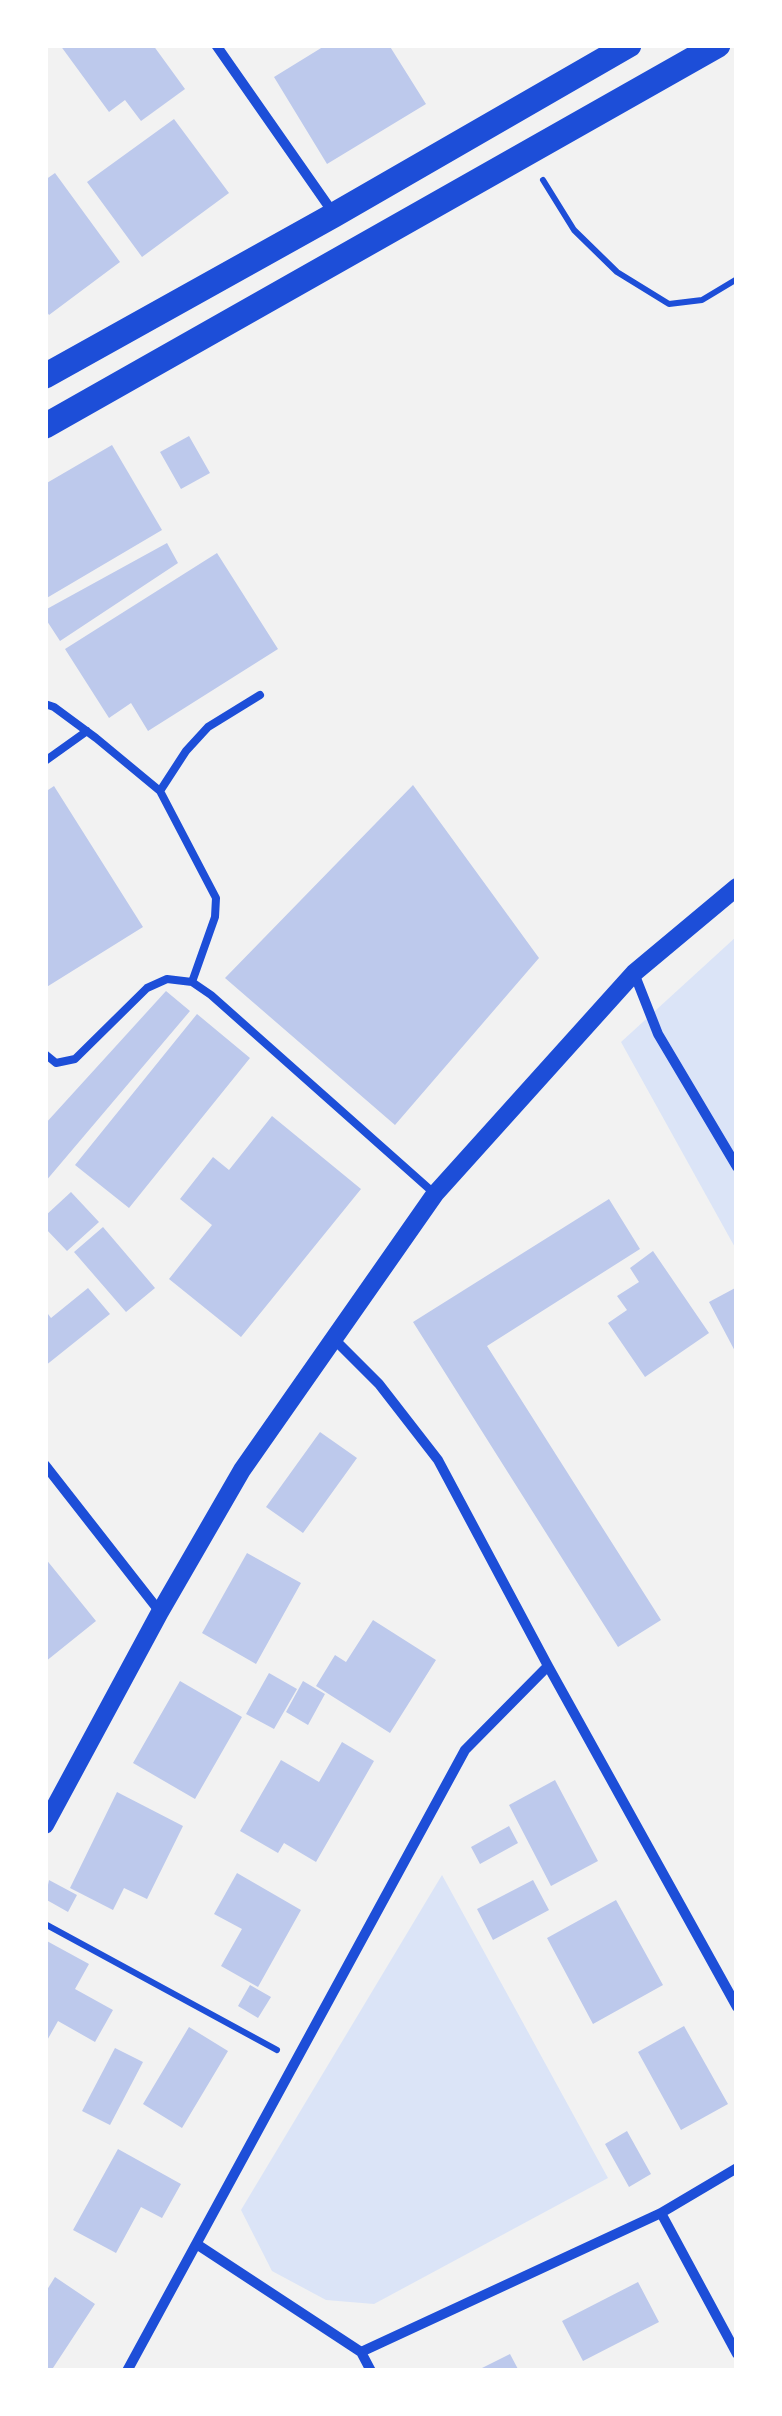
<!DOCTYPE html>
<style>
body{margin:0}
#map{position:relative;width:782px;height:2416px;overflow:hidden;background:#f2f2f2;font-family:Merriweather,serif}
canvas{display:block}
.frame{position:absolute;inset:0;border:48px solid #fff;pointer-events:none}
</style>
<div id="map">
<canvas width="782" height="2416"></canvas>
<div class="frame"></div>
</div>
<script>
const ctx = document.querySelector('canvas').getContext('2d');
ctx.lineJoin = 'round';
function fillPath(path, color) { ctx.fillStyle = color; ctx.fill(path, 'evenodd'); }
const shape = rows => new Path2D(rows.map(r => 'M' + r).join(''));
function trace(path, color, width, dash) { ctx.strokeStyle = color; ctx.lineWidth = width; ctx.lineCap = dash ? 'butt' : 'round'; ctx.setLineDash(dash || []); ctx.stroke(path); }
fillPath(shape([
 [737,936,737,1251,621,1042],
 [442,1875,608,2178,374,2304,326,2300,272,2271,241,2210]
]), '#dbe4f7');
fillPath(shape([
 [60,45,153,45,185,89,141,121,125,100,109,112],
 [326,45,389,45,426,104,327,164,274,77],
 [174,119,229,193,142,257,87,182],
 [55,173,120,262,49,315,45,309,45,180],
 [189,436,210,473,181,489,160,452],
 [112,445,162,530,45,599,45,484],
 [167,543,178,563,60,641,45,618,45,610],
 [217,553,278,649,148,731,131,703,109,718,65,649],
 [413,785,539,958,395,1125,225,978],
 [54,786,143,927,45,988,45,792],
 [166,991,190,1011,45,1182,45,1124],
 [197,1014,250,1058,129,1208,75,1165],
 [272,1116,361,1189,241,1337,169,1279,212,1225,180,1199,213,1157,229,1170],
 [71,1192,99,1222,67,1251,45,1228,45,1216],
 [609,1199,640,1249,487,1346,661,1620,618,1647,413,1322],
 [103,1227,155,1288,126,1312,74,1252],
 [653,1251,709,1333,645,1377,608,1323,627,1310,617,1296,639,1282,630,1268],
 [737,1287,737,1355,709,1302],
 [88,1288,110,1314,45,1366,45,1310,51,1318],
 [320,1432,357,1458,303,1533,266,1507],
 [247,1553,301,1583,256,1664,202,1633],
 [45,1558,96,1621,45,1662],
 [373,1620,436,1660,390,1733,316,1686,335,1655,346,1662],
 [269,1673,297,1689,274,1729,246,1714],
 [180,1681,242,1717,195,1799,133,1763],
 [303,1681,325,1694,308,1725,286,1712],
 [342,1742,374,1761,316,1862,284,1843,278,1853,240,1831,281,1760,319,1782],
 [555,1780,598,1861,551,1886,509,1805],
 [117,1792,183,1826,147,1899,124,1888,113,1910,70,1888],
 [509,1826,518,1843,480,1864,471,1847],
 [237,1873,301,1910,258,1987,221,1966,242,1929,214,1914],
 [49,1880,77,1895,68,1912,45,1899],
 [533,1880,549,1910,493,1940,477,1909],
 [616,1900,663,1985,593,2024,547,1938],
 [45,1940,89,1964,75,1989,113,2010,95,2042,58,2021,45,2044],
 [250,1985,271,1997,258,2018,238,2006],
 [684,2026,728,2104,681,2130,638,2052],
 [189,2027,228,2051,182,2128,143,2104],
 [115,2048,143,2062,110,2125,82,2111],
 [627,2131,651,2174,629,2187,605,2144],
 [118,2149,181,2184,162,2218,141,2207,116,2253,73,2230],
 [55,2277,95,2304,51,2371,45,2371,45,2293],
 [638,2282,659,2322,583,2361,562,2321],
 [510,2354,519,2371,476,2371]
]), '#bdc9ec');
trace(shape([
 [543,180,574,230,617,272,669,304,702,300,737,279],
 [45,1924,277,2050]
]), '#1d4ed8', 6);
trace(shape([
 [45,704,54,707,96,738,160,791,216,898,215,917,192,982],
 [45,761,87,731],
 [160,791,186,751,208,727,260,695],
 [45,1054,56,1063,75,1059,147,988,167,979,192,982,211,995,435,1194]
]), '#1d4ed8', 8);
trace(shape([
 [216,45,334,214],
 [634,973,658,1034,737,1167],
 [333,1338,379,1384,438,1460,548,1666,737,2007],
 [45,1465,160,1612],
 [661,2213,737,2354],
 [198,2245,361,2352,371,2371],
 [361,2352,661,2213,737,2168],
 [127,2371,465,1750,548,1666]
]), '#1d4ed8', 10);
trace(shape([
 [45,1825,160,1612,242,1470,435,1194,634,973,737,887]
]), '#1d4ed8', 18);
trace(shape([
 [45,376,334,215,629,45],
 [45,426,718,45]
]), '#1d4ed8', 25);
</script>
